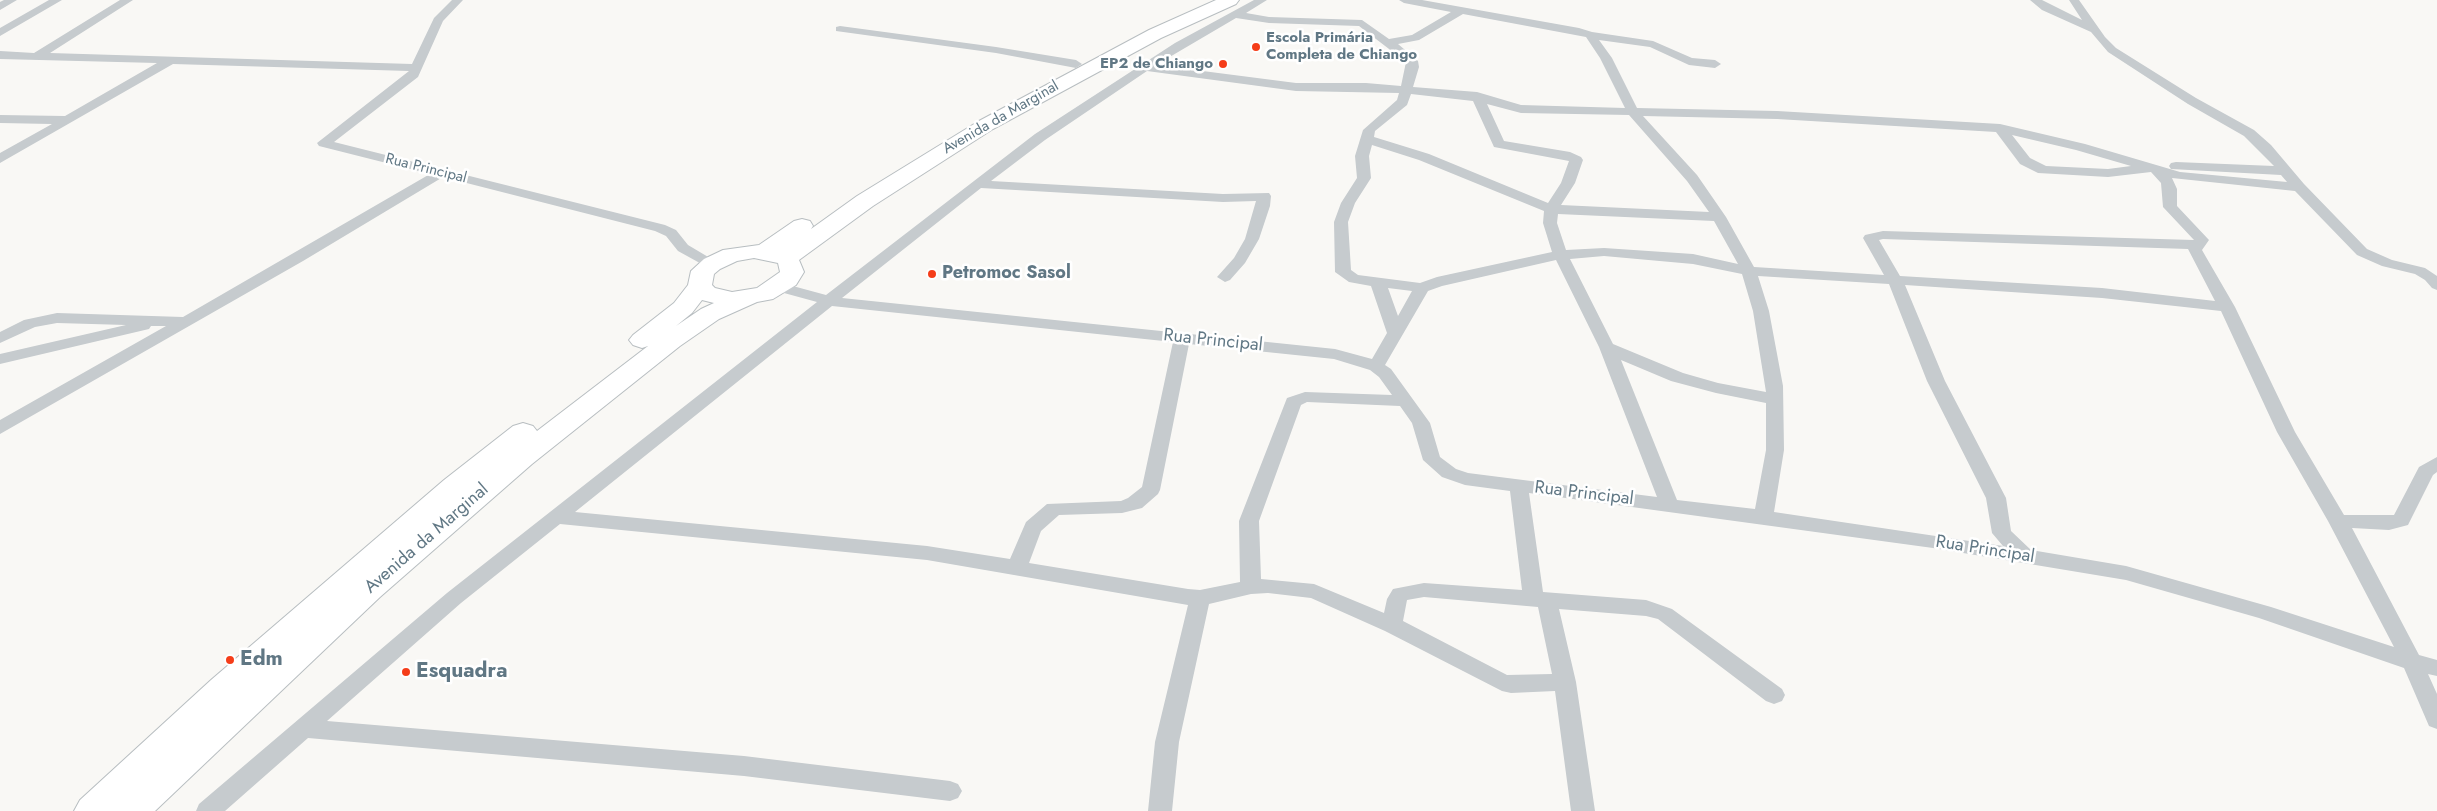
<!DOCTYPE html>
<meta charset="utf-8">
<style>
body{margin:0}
canvas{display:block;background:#f9f8f5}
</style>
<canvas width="2437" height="811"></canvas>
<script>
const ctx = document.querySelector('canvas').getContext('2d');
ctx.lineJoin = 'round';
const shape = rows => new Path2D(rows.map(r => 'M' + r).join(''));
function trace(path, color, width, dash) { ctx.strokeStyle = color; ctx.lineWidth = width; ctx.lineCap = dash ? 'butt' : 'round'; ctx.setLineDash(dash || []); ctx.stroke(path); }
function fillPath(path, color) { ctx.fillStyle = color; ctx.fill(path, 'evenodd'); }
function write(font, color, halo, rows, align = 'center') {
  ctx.font = font + ' Jost,sans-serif'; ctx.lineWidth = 5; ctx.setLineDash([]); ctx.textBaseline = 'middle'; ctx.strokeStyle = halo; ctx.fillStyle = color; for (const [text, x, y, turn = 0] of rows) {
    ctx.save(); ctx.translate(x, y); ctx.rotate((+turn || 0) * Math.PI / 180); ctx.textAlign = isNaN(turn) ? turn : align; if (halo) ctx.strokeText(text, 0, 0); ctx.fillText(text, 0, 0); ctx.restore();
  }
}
const primary = shape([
 [1216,0,1239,0,1236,4,1161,38,993,129,873,206,799,260,804,272,796,285,773,299,757,302,719,319,680,346,532,464,380,597,155,811,74,811,80,800,211,680,444,480,513,426,523,423,533,426,537,431,648,346,642,348,633,345,629,340,633,335,674,303,688,285,691,271,704,259,723,250,759,245,794,221,802,219,810,221,813,226,811,229,857,196,979,121,1149,30,1216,0],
 [754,258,778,263,780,272,757,288,732,292,715,288,712,285,714,274,720,269,737,261,754,258],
 [702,300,714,303,701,309,676,326,692,313,702,300]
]);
trace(primary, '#b8bec1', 2);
fillPath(shape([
 [4,0,17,0,0,10,0,2,4,0],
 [49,0,62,0,0,36,0,28,49,0],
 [120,0,133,0,50,53,412,64,434,18,452,0,463,0,443,21,418,77,334,142,665,225,676,230,688,245,720,264,712,269,707,267,678,251,666,236,655,231,443,177,303,261,0,434,0,420,166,326,151,326,149,329,0,364,0,354,126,325,57,323,35,327,0,343,0,332,24,320,57,313,183,317,430,174,319,146,317,143,409,71,173,64,0,163,0,153,52,124,0,123,0,115,65,116,157,63,0,59,0,51,34,53,120,0],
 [1254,0,1267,0,1246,13,1269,17,1362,20,1389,39,1412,35,1451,12,1404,3,1399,0,1422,0,1579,28,1592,32,1653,41,1692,58,1715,60,1721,64,1715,68,1689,65,1650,47,1599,40,1612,58,1637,108,1777,111,2000,124,2085,144,2180,172,2287,182,2281,175,2171,169,2169,166,2171,163,2176,162,2274,166,2244,136,2188,104,2108,52,2091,32,2042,10,2030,0,2042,0,2082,20,2069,0,2079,0,2105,37,2116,48,2196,98,2254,130,2271,145,2304,184,2367,249,2392,260,2425,268,2437,276,2437,290,2432,288,2425,280,2415,274,2382,266,2357,255,2295,191,2172,178,2177,189,2177,206,2209,240,2202,250,2206,257,2235,307,2295,432,2344,515,2394,515,2419,467,2437,457,2437,472,2433,475,2408,525,2389,530,2352,528,2419,655,2437,660,2437,676,2428,674,2437,694,2437,729,2429,726,2404,668,2259,618,2126,580,1933,548,1529,493,1543,592,1646,600,1672,609,1782,689,1785,695,1782,701,1774,704,1766,701,1658,619,1646,616,1559,609,1576,682,1595,811,1571,811,1555,691,1511,693,1502,691,1385,631,1311,598,1268,593,1251,594,1209,604,1179,742,1172,811,1148,811,1155,742,1188,605,927,560,560,524,461,603,327,721,744,756,950,781,958,784,962,791,958,798,950,801,744,776,308,738,225,811,196,811,199,804,447,593,817,302,773,290,770,287,773,284,778,282,826,295,1035,134,1175,43,1254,0],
 [1463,14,1586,37,1600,58,1625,108,1521,105,1477,92,1413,87,1419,67,1418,61,1398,44,1419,40,1463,14],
 [1236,18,1269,23,1359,26,1406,62,1401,86,1366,83,1296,83,1156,65,1236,18],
 [1147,71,1296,91,1399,93,1397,100,1363,130,1355,156,1357,178,1341,203,1334,222,1335,272,1349,282,1371,286,1387,333,1372,359,1335,349,842,298,981,188,1223,202,1256,201,1245,239,1234,258,1217,277,1225,282,1230,280,1245,263,1259,239,1270,206,1271,196,1269,193,1223,194,991,181,1045,140,1147,71],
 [1411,94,1473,101,1494,147,1569,161,1561,183,1548,203,1429,154,1374,137,1375,131,1407,105,1411,94],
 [1487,104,1521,113,1629,115,1687,181,1709,212,1561,205,1575,183,1583,160,1581,157,1570,152,1504,141,1487,104],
 [1643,116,1777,119,1996,132,2020,164,2038,173,2108,177,2151,172,2161,183,2163,207,2194,240,1883,231,1865,235,1863,238,1884,275,1754,267,1726,217,1697,175,1643,116],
 [2012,135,2076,150,2131,166,2108,169,2046,166,2030,158,2012,135],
 [1372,145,1419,160,1544,211,1543,223,1552,252,1437,277,1420,283,1358,275,1351,270,1348,222,1355,203,1371,178,1369,156,1372,145],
 [1558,214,1714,221,1738,264,1693,254,1604,248,1566,250,1557,223,1558,214],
 [1883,239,2188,249,2215,301,2102,288,1900,276,1879,240,1883,239],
 [1604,256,1693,264,1742,274,1753,311,1766,392,1718,383,1683,373,1613,344,1570,259,1604,256],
 [1556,260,1599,347,1657,497,1468,473,1456,469,1440,457,1430,423,1391,369,1385,365,1428,291,1442,286,1556,260],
 [1758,276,1889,284,1927,381,1986,498,1992,533,2003,546,1774,512,1784,450,1783,386,1769,311,1758,276],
 [1905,285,2102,298,2221,311,2277,432,2328,521,2394,647,2271,607,2126,566,2031,550,2011,531,2006,498,1945,381,1905,285],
 [1388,288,1412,291,1398,316,1388,288],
 [832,306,1173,342,1142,487,1128,498,1121,501,1047,504,1026,522,1010,559,927,546,575,512,832,306],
 [1189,344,1334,359,1370,370,1379,377,1392,395,1305,392,1287,398,1239,521,1240,582,1200,590,1188,589,1029,563,1041,531,1059,515,1122,513,1142,508,1158,494,1160,490,1189,344],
 [1621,360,1671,381,1716,393,1766,403,1766,450,1755,509,1677,500,1621,360],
 [1307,402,1400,406,1412,423,1423,460,1442,477,1465,485,1510,491,1522,590,1424,583,1393,589,1387,599,1384,613,1314,584,1261,579,1259,521,1301,405,1307,402],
 [1424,597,1538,607,1552,674,1507,675,1403,621,1407,600,1424,597],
 [840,26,996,47,1076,60,1082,64,1076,68,996,53,836,31,836,27,840,26]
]), '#c6cbce');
fillPath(primary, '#fff');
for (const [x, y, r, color] of [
 [1256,47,5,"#f53d19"],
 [1223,64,5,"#f53d19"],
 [932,274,5,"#f53d19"],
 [230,660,5,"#f53d19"],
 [406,672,5,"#f53d19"]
]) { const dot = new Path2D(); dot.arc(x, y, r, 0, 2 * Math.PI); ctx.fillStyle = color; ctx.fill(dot); trace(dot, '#fff', 2); }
write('bold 15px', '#607784', '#fff', [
 ["Escola Primária",1266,38],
 ["Completa de Chiango",1266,55],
 ["EP2 de Chiango",1213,64,"right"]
], 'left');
write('15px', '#607784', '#fff', [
 ["Avenida da Marginal",1001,118,-30],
 ["Rua Principal",426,169,14]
]);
write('bold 18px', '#607784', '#fff', [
 ["Petromoc Sasol",942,274]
], 'left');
write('18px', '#607784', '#fff', [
 ["Rua Principal",1213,341,6],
 ["Rua Principal",1584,494,7],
 ["Avenida da Marginal",427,539,-41],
 ["Rua Principal",1985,550,9]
]);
write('bold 21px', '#607784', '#fff', [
 ["Edm",240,660],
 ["Esquadra",416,672]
], 'left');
</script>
